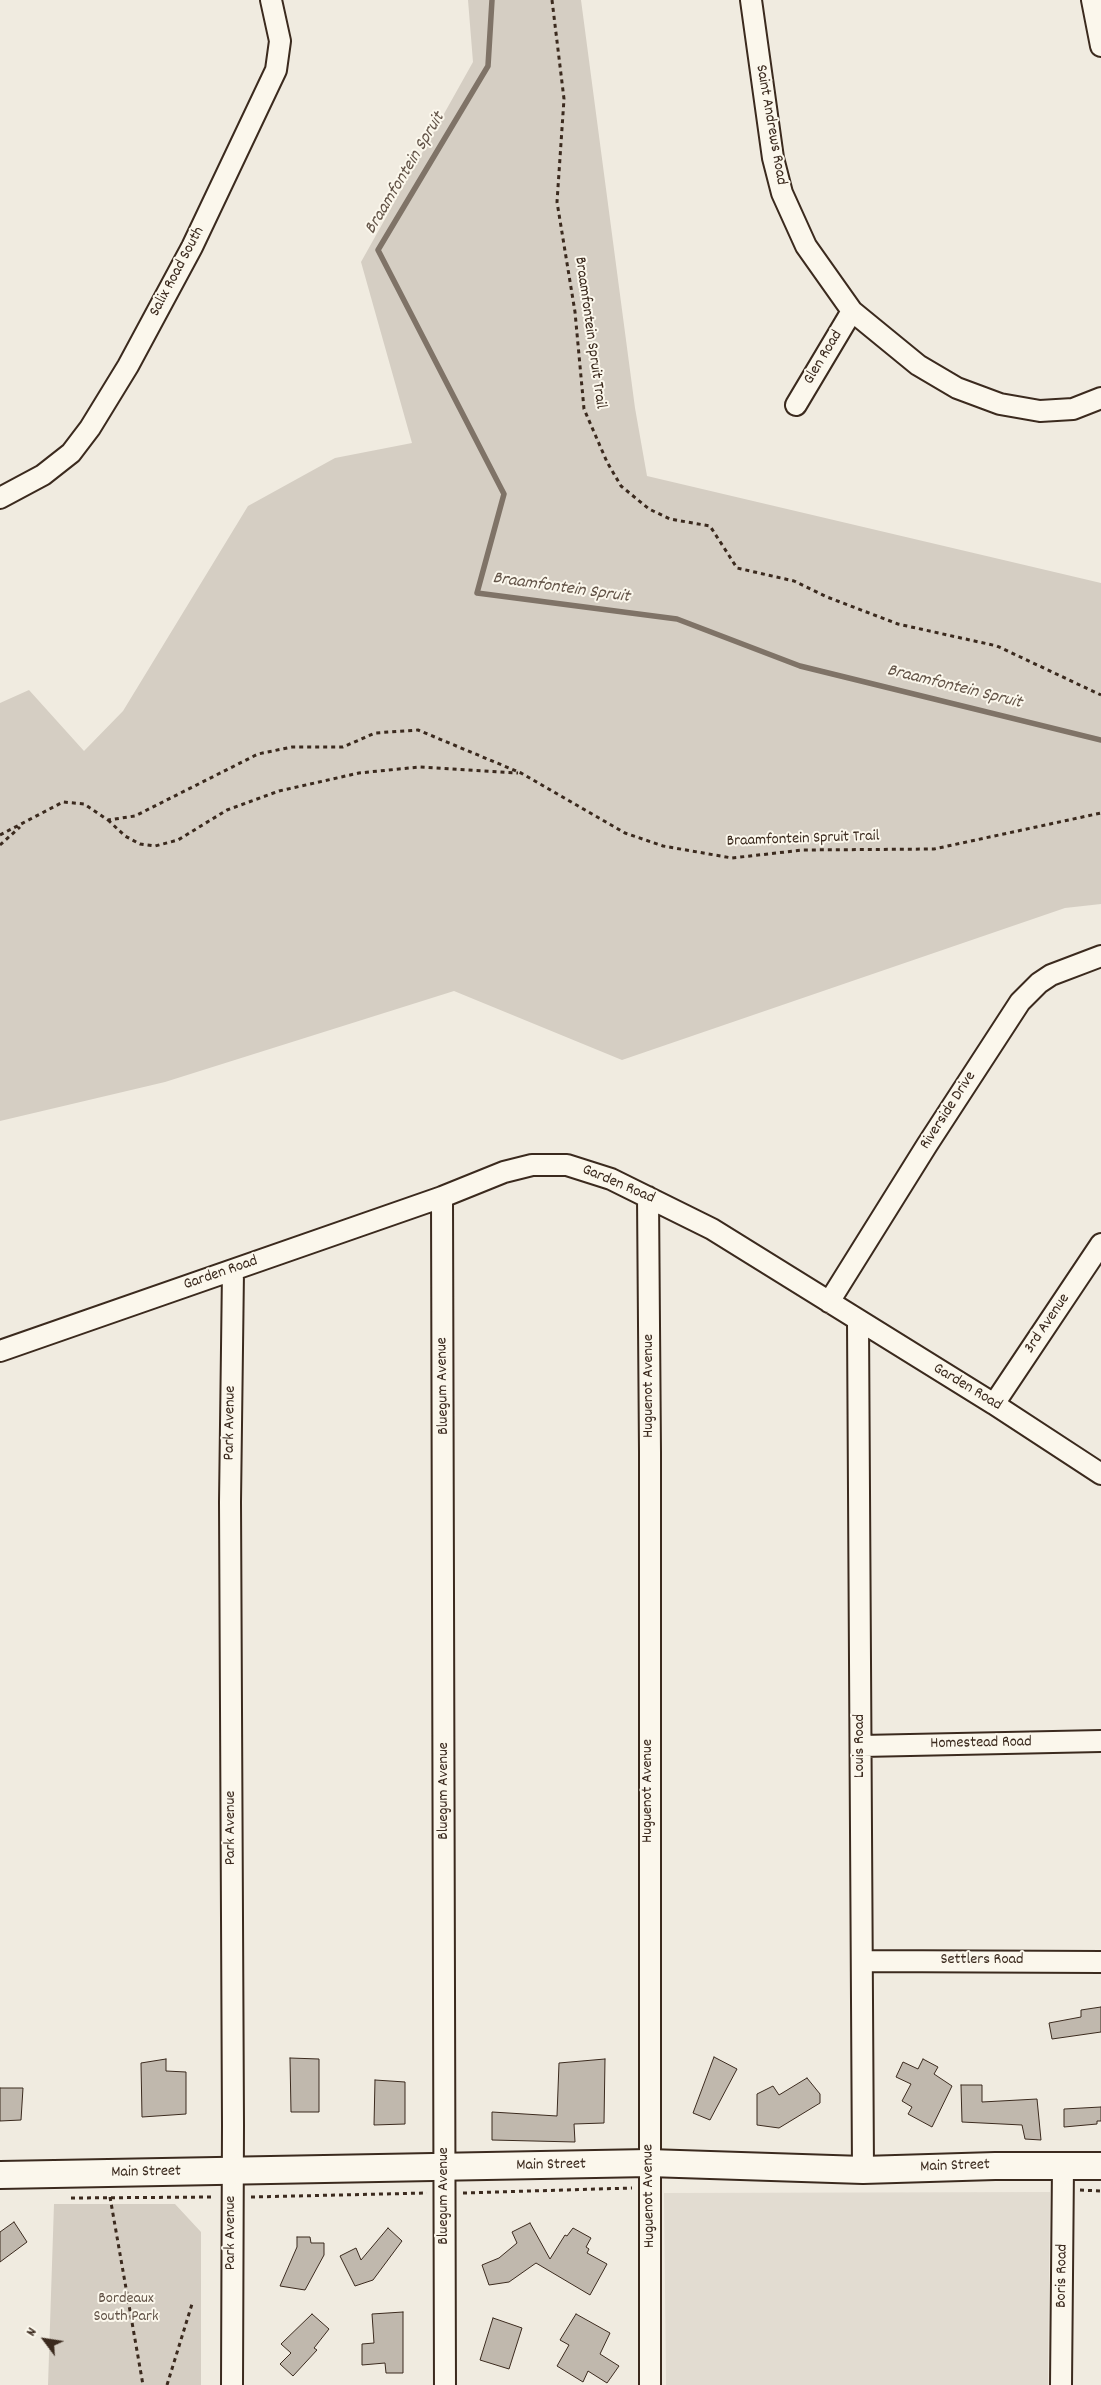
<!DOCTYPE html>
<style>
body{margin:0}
#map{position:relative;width:1101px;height:2385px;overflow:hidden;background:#f0ebe0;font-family:Dekko,sans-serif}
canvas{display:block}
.north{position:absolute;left:20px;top:2315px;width:50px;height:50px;-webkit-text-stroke:4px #fbf7ec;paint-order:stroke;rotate:301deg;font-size:14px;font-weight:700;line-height:20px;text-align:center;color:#3b2a1e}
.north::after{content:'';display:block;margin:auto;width:18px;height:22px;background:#3b2a1e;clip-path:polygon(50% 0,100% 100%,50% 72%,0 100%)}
</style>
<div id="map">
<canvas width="1101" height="2385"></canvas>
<div class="north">N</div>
</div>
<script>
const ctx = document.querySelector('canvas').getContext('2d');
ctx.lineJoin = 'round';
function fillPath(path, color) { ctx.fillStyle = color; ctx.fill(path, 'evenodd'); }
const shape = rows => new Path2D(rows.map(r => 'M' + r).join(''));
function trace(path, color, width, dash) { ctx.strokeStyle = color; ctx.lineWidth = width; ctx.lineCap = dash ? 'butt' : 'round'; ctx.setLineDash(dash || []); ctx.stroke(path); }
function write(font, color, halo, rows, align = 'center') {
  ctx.font = font + ' Dekko,sans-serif'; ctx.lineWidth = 4; ctx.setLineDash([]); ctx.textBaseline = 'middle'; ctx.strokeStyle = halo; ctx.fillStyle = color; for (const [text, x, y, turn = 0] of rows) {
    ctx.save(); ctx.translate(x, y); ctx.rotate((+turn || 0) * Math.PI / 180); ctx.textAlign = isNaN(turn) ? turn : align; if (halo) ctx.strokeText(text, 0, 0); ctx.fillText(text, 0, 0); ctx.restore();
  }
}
fillPath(shape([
 [1050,2192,1048,2385,666,2385,664,2193]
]), '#e2dcd1');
fillPath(shape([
 [468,0,581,0,635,408,647,476,1101,583,1101,904,1065,908,622,1060,454,991,165,1082,0,1121,0,703,29,690,84,751,123,711,248,506,335,458,412,443,361,262,473,62],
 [54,2204,175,2204,201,2232,201,2385,48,2385]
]), '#d5cec3');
trace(shape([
 [492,0,488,66,378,250,504,494,477,593,677,619,800,666,1101,740]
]), '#7f7367', 5.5);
const building = shape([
 [1101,2007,1101,2032,1052,2039,1049,2023,1081,2017,1081,2010,1101,2007],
 [714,2057,737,2069,710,2120,693,2113,714,2057],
 [290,2058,319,2059,319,2112,291,2112,290,2058],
 [166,2059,166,2071,186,2072,186,2114,142,2117,141,2063,166,2059],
 [605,2059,604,2123,574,2124,575,2142,492,2140,492,2112,557,2116,559,2063,605,2059],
 [923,2059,938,2067,934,2074,952,2086,932,2127,908,2114,912,2107,902,2101,911,2084,896,2077,903,2062,918,2069,923,2059],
 [807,2078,820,2094,820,2103,779,2128,757,2125,757,2094,773,2086,779,2095,807,2078],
 [375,2080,405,2082,405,2124,374,2125,375,2080],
 [961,2085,982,2085,982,2102,1037,2099,1041,2140,1025,2139,1022,2125,962,2122,961,2085],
 [0,2088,23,2088,21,2120,0,2121,0,2088],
 [1101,2107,1101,2121,1097,2121,1097,2124,1064,2127,1064,2109,1101,2107],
 [14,2222,27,2242,0,2262,0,2232,14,2222],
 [530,2223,550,2259,565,2235,567,2236,573,2228,591,2238,586,2247,589,2249,587,2253,607,2264,590,2295,536,2263,509,2282,489,2285,482,2265,499,2258,517,2243,512,2232,530,2223],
 [388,2228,402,2241,373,2280,355,2286,340,2256,356,2248,361,2260,388,2228],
 [297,2237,310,2237,311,2243,324,2243,324,2255,305,2290,280,2286,297,2247,297,2237],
 [403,2312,403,2373,386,2373,385,2363,362,2365,362,2344,374,2343,372,2314,403,2312],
 [312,2314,329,2329,314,2348,317,2350,293,2376,280,2364,291,2353,281,2344,312,2314],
 [576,2314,610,2333,600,2354,619,2366,607,2383,588,2371,583,2382,557,2366,569,2345,560,2340,576,2314],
 [493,2318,522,2328,509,2369,480,2360,493,2318]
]);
fillPath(building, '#c0b8ad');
trace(building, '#3b2a1e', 1);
const minor = shape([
 [751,0,773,158,782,193,806,246,852,311,918,365,957,388,1000,404,1040,411,1073,409,1101,398],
 [1092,0,1101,46],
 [796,405,852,311],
 [0,498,43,475,71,453,90,428,128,366,192,247,276,70,280,41,271,0],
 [442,1197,445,2385],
 [648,1197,650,1452,650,2385],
 [829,1302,927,1145,1020,1002,1039,983,1051,975,1101,956],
 [858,1322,863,2170],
 [0,1351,442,1197,504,1172,532,1165,567,1165,611,1179,712,1229,994,1404,1101,1474],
 [994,1404,1101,1244],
 [862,1746,1101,1741],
 [863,1961,1101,1962],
 [232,2385,233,2125,230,1502,233,1271],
 [1061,2385,1063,2166]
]);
const tertiary = shape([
 [0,2175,649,2163,863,2170,995,2166,1101,2166]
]);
trace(minor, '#3b2a1e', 24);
trace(tertiary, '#3b2a1e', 30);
trace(shape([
 [552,0,564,99,557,202,575,312,584,409,607,462,621,486,649,509,670,519,710,526,737,568,794,581,827,597,898,624,997,646,1101,695],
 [108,820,125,836,140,844,155,846,178,840,227,810,279,791,359,773,419,767,518,773],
 [0,835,63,802,84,804,108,820,135,816,258,754,292,747,343,747,375,733,418,730,521,773,625,833,663,846,732,858,803,850,934,849,1101,813],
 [0,845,20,827],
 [1080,2190,1101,2191],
 [463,2193,632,2188],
 [110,2197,143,2385],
 [251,2197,427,2193],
 [71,2198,214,2197],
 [167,2385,192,2304]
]), '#3b2a1e', 3, [4, 4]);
trace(minor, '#fbf7ec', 20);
trace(tertiary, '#fbf7ec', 26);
write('16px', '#3b2a1e', '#fbf7ec', [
 ["Saint Andrews Road",770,125,80],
 ["Salix Road South",178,272,-62],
 ["Braamfontein Spruit Trail",589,333,82],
 ["Glen Road",824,358,-59],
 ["Braamfontein Spruit Trail",803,840,-2],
 ["Riverside Drive",949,1111,-57],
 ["Garden Road",618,1185,23],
 ["Garden Road",221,1274,-19],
 ["3rd Avenue",1048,1324,-56],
 ["Bluegum Avenue",444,1386,-91],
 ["Huguenot Avenue",650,1386,-90],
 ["Garden Road",967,1388,31],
 ["Park Avenue",231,1423,-89],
 ["Homestead Road",981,1744,-1],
 ["Louis Road",861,1746,-90],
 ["Bluegum Avenue",445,1791,-90],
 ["Huguenot Avenue",649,1791,-90],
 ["Park Avenue",232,1828,-90],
 ["Settlers Road",982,1961],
 ["Main Street",551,2166,-1],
 ["Main Street",955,2167,-2],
 ["Main Street",146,2173,-1],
 ["Bluegum Avenue",445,2196,-90],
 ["Huguenot Avenue",650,2196,-91],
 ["Park Avenue",232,2233,-90],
 ["Boris Road",1063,2276,-89]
]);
write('16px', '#625347', '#fbf7ec', [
 ["Bordeaux",126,2300],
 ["South Park",126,2318]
]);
write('italic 18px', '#635448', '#fbf7ec', [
 ["Braamfontein Spruit",406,174,-59],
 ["Braamfontein Spruit",561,589,8],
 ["Braamfontein Spruit",954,688,14]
]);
</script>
